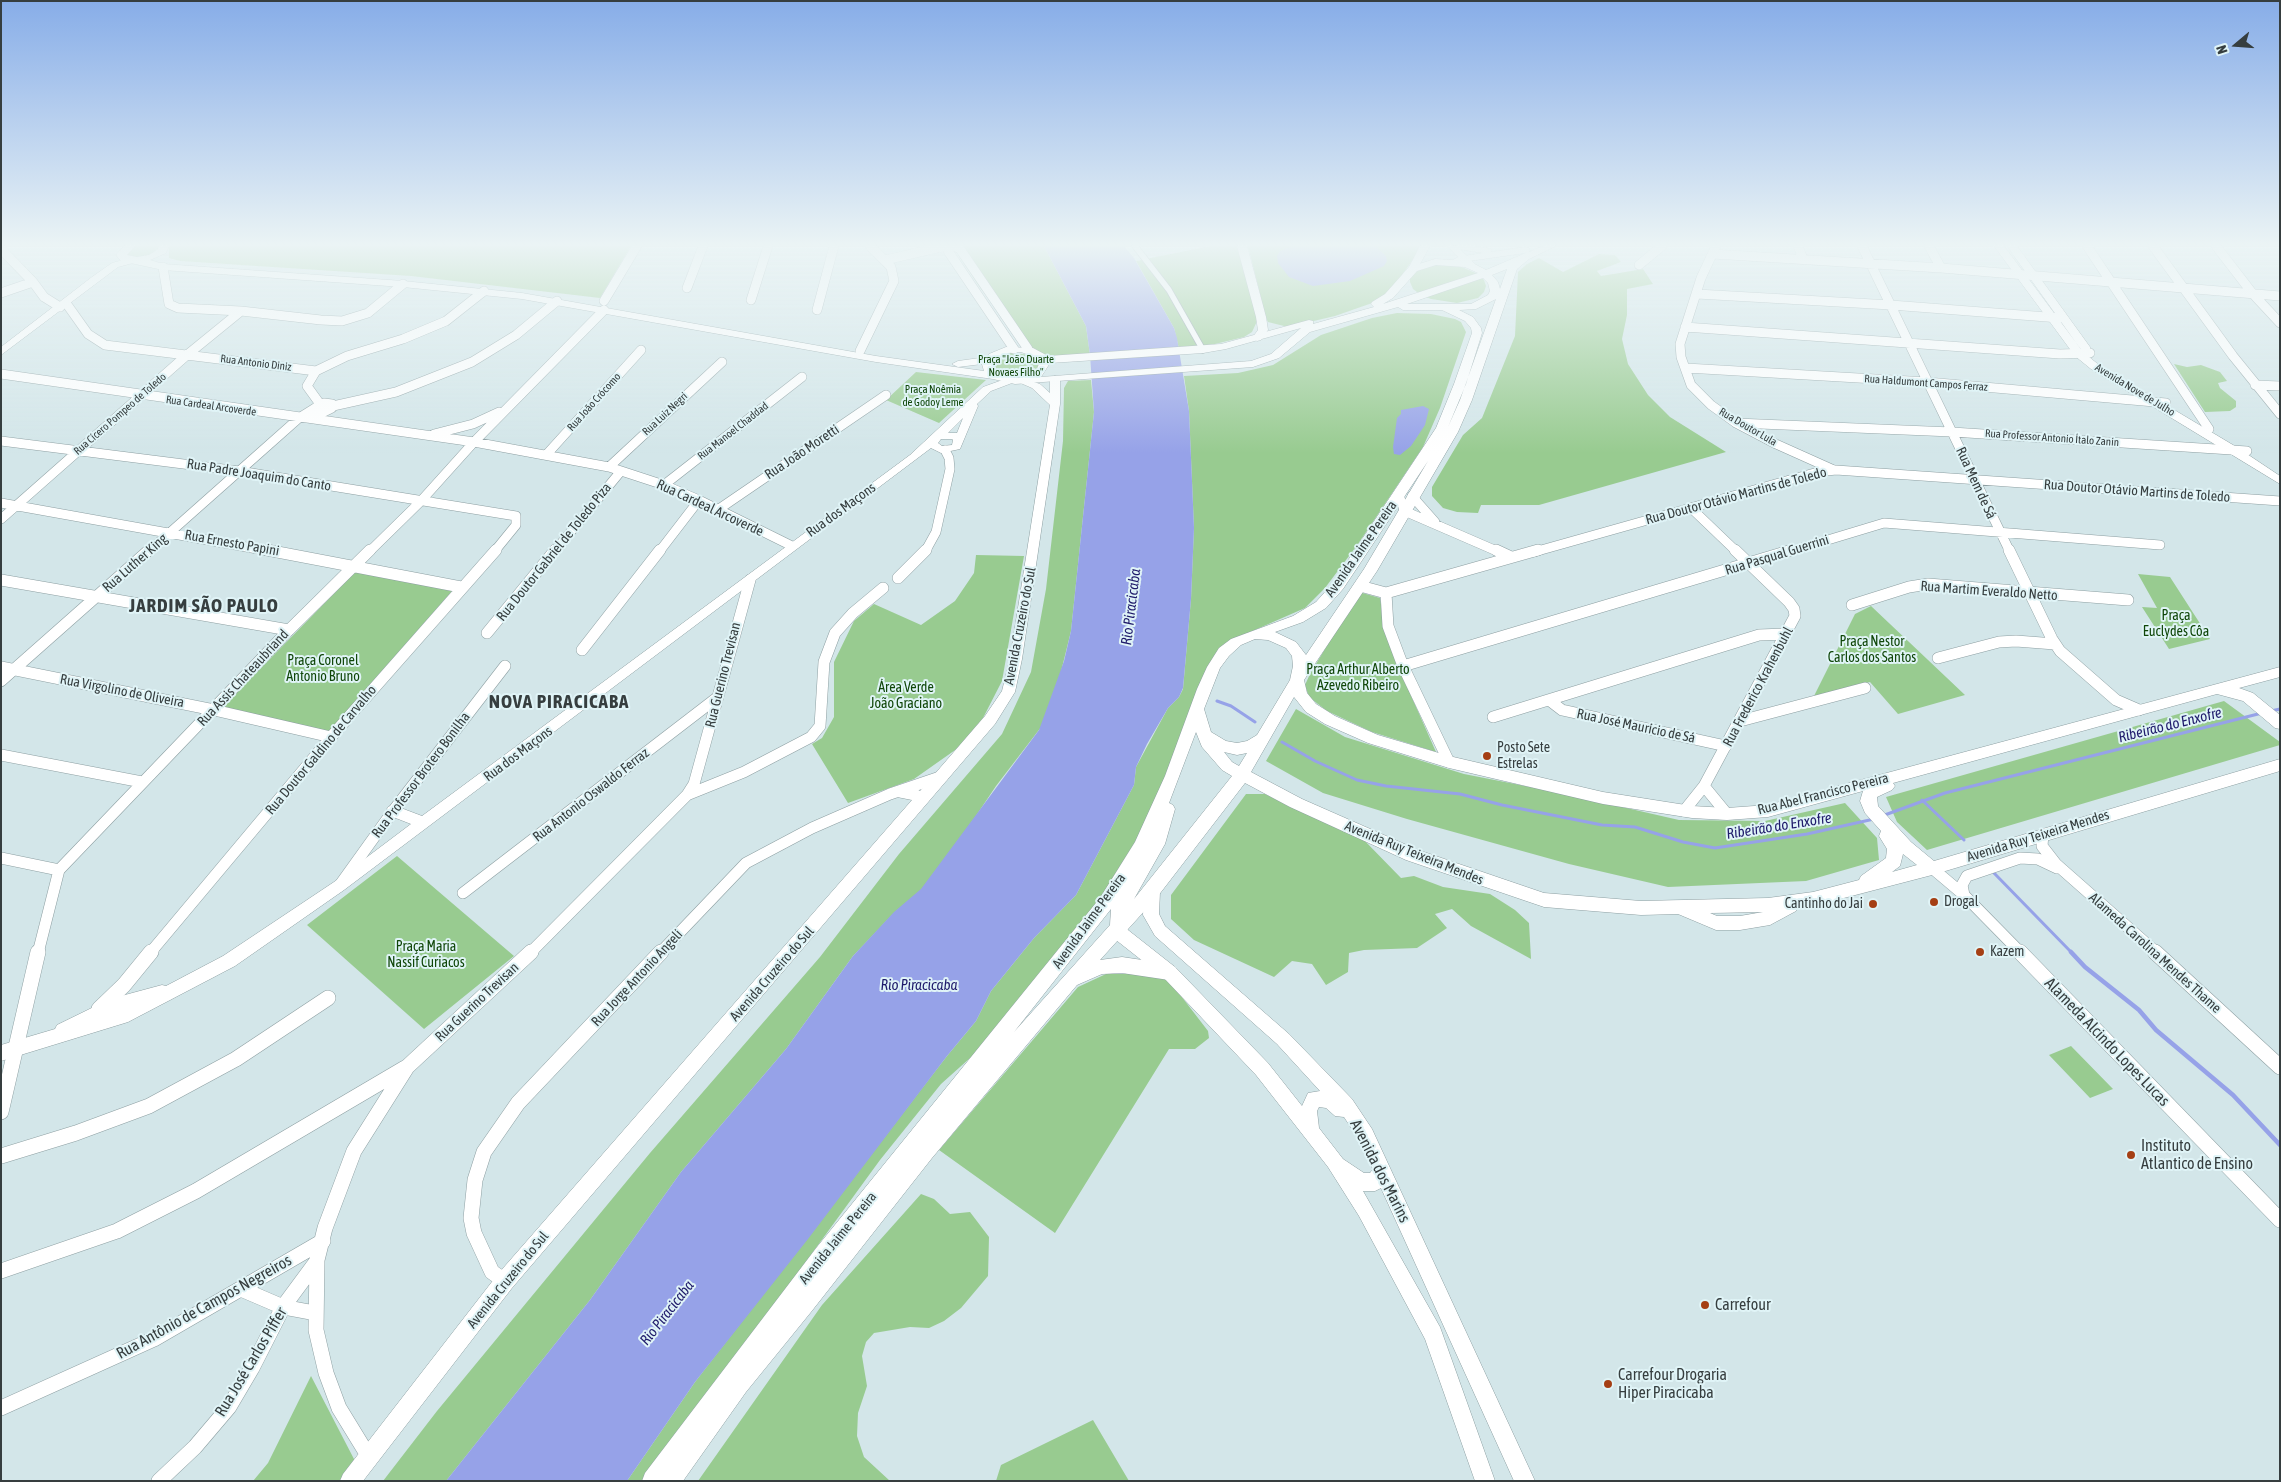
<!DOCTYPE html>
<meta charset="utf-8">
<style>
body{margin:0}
#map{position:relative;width:2281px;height:1482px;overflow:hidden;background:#d3e6e9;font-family:"Asap Condensed",sans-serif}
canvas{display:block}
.frame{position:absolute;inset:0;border:2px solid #363e3f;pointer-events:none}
.north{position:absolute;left:2211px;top:20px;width:50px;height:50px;-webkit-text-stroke:4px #e0f4f7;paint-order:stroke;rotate:252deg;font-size:14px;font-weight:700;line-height:20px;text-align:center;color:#363e3f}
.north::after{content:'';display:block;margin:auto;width:18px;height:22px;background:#363e3f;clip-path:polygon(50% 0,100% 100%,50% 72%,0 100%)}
</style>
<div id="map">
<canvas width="2281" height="1482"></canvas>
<div class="frame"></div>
<div class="north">N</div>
</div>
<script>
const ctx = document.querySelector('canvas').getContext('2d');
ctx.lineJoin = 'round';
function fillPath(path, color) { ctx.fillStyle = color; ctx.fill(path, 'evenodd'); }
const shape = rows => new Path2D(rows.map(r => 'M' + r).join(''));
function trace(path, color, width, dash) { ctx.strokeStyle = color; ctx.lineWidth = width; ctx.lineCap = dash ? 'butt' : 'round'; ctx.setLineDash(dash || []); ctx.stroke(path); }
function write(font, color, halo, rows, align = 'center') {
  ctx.font = font + ' "Asap Condensed",sans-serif'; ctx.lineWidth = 4; ctx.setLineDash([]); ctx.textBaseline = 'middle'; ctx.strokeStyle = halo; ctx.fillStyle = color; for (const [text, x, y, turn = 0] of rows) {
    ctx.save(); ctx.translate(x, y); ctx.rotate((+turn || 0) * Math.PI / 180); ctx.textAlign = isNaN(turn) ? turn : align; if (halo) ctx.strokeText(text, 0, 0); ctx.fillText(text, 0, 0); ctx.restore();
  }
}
fillPath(shape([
 [134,246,161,246,150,255,129,258,125,252],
 [169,246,631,246,600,298,411,276,180,261,169,258],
 [952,246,1044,246,1086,326,1090,355,1049,358,1027,345,1015,326,981,289],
 [1210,246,1240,246,1259,317,1252,332,1244,337,1215,344,1179,349,1174,328,1136,261],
 [1248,246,1419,246,1419,251,1388,295,1375,302,1335,316,1288,327,1268,322,1266,318],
 [1599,254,1615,255,1621,262,1597,271,1601,276,1643,269,1653,284,1627,289,1627,315,1622,339,1628,364,1648,395,1670,417,1726,452,1539,505,1481,505,1478,513,1457,512,1443,508,1432,496,1432,487,1463,435,1482,418,1515,336,1518,272,1527,264,1539,258,1563,272],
 [1433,264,1457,265,1478,274,1484,280,1486,286,1484,292,1478,298,1457,303,1431,299,1421,295,1413,289,1410,282,1410,276,1415,271],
 [1397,313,1431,314,1455,319,1461,322,1466,332,1440,408,1423,447,1358,544,1325,588,1305,608,1232,640,1138,844,1101,902,998,1033,941,1084,880,1160,646,1481,627,1481,695,1382,947,1056,976,1021,991,991,1034,938,1076,895,1134,785,1136,767,1168,708,1179,697,1183,689,1191,599,1194,528,1189,411,1184,376,1238,373,1273,365,1321,335,1372,318],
 [1009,353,1033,355,1038,359,1041,368,1025,380,996,376,992,363,1002,355],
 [2174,364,2187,367,2201,365,2220,372,2227,381,2218,383,2220,388,2236,401,2236,407,2230,411,2205,412],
 [916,372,986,380,939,423,886,400],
 [1091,380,1094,412,1071,631,1057,688,1045,722,996,786,931,883,895,912,853,956,786,1049,681,1172,590,1300,446,1481,383,1481,437,1411,650,1153,820,957,899,854,1002,734,1031,672,1046,589,1063,441,1064,388,1068,381],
 [976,555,1024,556,1002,681,983,718,958,748,914,779,848,803,812,744,822,738,834,717,834,662,854,621,874,604,921,625,955,601,974,573],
 [356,571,453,590,329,732,222,708],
 [2138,574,2170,577,2210,639,2169,649,2142,607,2157,608],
 [1359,592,1380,598,1385,629,1401,673,1436,752,1372,732,1327,711,1309,697,1305,685,1310,674],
 [1871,606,1965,695,1898,714,1870,682,1814,696,1855,614],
 [2224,701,2280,742,2280,745,1927,850,1897,822,1886,797],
 [1296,709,1345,737,1464,774,1561,793,1679,820,1765,821,1845,803,1877,838,1879,860,1806,881,1668,887,1569,864,1407,819,1323,793,1266,761],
 [1246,794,1265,794,1363,839,1401,878,1414,876,1443,887,1490,894,1515,910,1529,923,1531,959,1471,926,1452,909,1435,914,1447,928,1417,948,1364,950,1349,953,1348,972,1326,985,1312,964,1292,961,1274,977,1194,940,1171,919,1171,895],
 [397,856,514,956,424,1029,307,925],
 [1106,974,1145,974,1168,979,1208,1031,1209,1038,1195,1049,1169,1049,1055,1233,939,1150,1078,987],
 [2071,1046,2113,1089,2090,1098,2049,1055],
 [921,1194,934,1199,950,1214,970,1212,989,1237,988,1276,961,1308,944,1321,929,1328,910,1327,874,1333,866,1342,862,1356,867,1386,858,1413,857,1436,864,1457,890,1481,698,1481,822,1305],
 [311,1376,355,1461,339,1481,253,1481,268,1463],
 [1093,1420,1129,1481,996,1481,1001,1465]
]), '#98cb90');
fillPath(shape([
 [1044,246,1124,246,1134,258,1174,328,1177,338,1189,411,1194,528,1191,599,1183,688,1179,697,1168,708,1147,744,1136,767,1134,785,1076,895,1034,938,991,991,976,1021,947,1056,808,1239,695,1382,627,1481,446,1481,590,1300,681,1172,786,1049,853,956,894,912,921,889,1039,730,1064,661,1071,631,1094,412,1090,355,1086,326],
 [1293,246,1375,246,1386,256,1387,261,1384,266,1350,281,1313,286,1289,277,1278,263,1277,256,1280,251],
 [1423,406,1429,409,1425,425,1411,446,1400,455,1394,454,1393,447,1397,418,1401,414,1401,410]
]), '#96a2e8');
trace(shape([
 [1217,701,1231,706,1255,722],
 [2271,711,2280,709],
 [1282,742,1315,761,1357,780,1386,786,1460,794,1502,805,1602,825,1635,827,1683,842,1715,848,1807,834,1874,819],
 [1922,800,1964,840],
 [1882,816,1945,793,2262,713],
 [1994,873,2072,953]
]), '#96a2e8', 3);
trace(shape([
 [2071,952,2085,967,2139,1010,2156,1030,2233,1095,2280,1145]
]), '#96a2e8', 4.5);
const pedestrian = shape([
 [1135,246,1169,290,1203,350]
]);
const minorFar2 = shape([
 [951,246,948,251,1014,349],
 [954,246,960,249,1028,349],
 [1716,246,1701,278,1680,344,1681,357,1691,385,1711,405,1736,423,1776,444,1834,470],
 [1798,246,1803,259],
 [1862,246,2010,552],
 [1929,246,1941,268],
 [2087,246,2209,429],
 [2153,246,2233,356,2280,414],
 [2216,246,2253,294,2280,323],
 [1,249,33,282,44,297,60,307],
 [1713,254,1941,268,2280,296],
 [885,260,946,246],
 [1639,265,1662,246],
 [163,267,169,304,178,308,241,311,321,320,342,321,368,313,403,284],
 [687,288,703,246],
 [1,293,33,282],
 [1697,294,1891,305,2060,318],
 [751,300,768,246],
 [604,301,637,246],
 [66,303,88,334,105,345,316,371],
 [817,310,834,246],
 [1685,327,2060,354,2090,353],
 [860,351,894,281,891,267,870,246],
 [1686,368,1927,382,2166,403],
 [1,374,474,442,609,467,664,485,699,500,792,546],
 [2255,385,2280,386],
 [324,403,332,404,332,408,324,412,316,411,315,408,324,403],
 [320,404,307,386,316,371,347,356,403,339,446,321,484,291],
 [333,406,396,392,472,362,516,335,557,301],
 [1736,423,1952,432,2247,451],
 [434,434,473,424,499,412],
 [1,441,239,471,516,516,516,525,494,552],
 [547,454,641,350],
 [609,467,722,362],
 [664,485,802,377],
 [1399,495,1404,510,1409,513,1499,552],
 [1412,496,1435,522],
 [1,503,274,552],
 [1690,507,1737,552],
 [719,509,886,395],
 [1,519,187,355,241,311],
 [148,552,299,418,315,408],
 [369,552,420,502,474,442,604,310],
 [554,552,621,471],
 [659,552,699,500],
 [925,552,936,532,950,469,949,458,945,450],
 [1534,552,1818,472,1836,470,2280,501],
 [1788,552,1884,523,2160,545]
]);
const minorFar1 = shape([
 [267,550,461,587],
 [1496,550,1511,557],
 [2009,550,2052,639,2060,651,2116,700,2139,710],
 [898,578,926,550],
 [1,580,289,630],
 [1360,586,1386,593,1538,550],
 [1386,593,1388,626,1403,666,1449,762],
 [1852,605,1909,587,1928,584,2128,600],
 [487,633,555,550],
 [582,650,660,550],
 [1938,658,1999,642,2016,641,2055,644],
 [1403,666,1792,550],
 [1,667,214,710,331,737],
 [1,681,149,550],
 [1549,700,1562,710,1726,746],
 [1493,717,1759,635,1785,634],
 [1740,721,1865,688],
 [1,755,142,782],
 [1704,786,1727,814],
 [687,795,744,772,811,737,820,726,824,662,835,633,853,613,883,588],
 [1684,811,1704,786,1795,616,1794,609,1789,602,1735,550],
 [2043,834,2042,846,2056,864,2157,953],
 [1,858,59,870],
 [1932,868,1964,895,2021,953],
 [342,882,393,811,505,666],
 [463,893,718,697],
 [1964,895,1962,885,1967,876,2020,858,2038,859,2057,868],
 [38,953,59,870,289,630,370,550],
 [150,953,331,737,496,550],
 [530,953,687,795,694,784,750,580],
 [660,953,746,863,812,828,890,794,943,776]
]);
const minor = shape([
 [2020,952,2280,1220],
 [2155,952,2280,1067],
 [99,1009,124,985,151,952],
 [1,1112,38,952],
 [1,1156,76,1133,149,1106,236,1059,328,998],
 [1,1271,117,1231,196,1191,405,1068],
 [505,1281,492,1272,474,1233,471,1218,475,1180,484,1152,518,1103,661,952],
 [241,1289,283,1307,315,1313],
 [1,1408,154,1339,323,1241],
 [369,1457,339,1408,326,1373,316,1330,317,1260,325,1228,354,1151,407,1067,531,952],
 [159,1481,195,1447,229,1407,252,1368,283,1307,317,1261]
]);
const tertiary = shape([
 [1237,246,1247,246,1266,317,1268,330,1261,340,1257,341,1252,338,1258,330,1256,317,1237,246],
 [1420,246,1430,246,1416,271,1410,271,1408,269,1420,246],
 [1447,246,1457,246,1475,264,1475,268,1469,268,1447,246],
 [1994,246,2004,246,2083,352,2099,365,2238,448,2280,476,2280,484,2091,369,2075,356,1994,246],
 [2007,246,2017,246,2090,347,2090,351,2082,351,2007,246],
 [130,258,133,259,133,263,118,267,1,355,1,347,92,277,112,263,130,258],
 [1055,376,1060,379,1060,404,1022,659,1015,692,995,724,512,1288,363,1481,340,1481,343,1474,498,1274,912,800,892,796,890,792,892,788,913,787,920,791,985,716,1002,691,1010,659,1050,405,1032,388,1016,381,1021,378,1040,384,1050,393,1050,379,1055,376],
 [1008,378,1013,381,1012,383,991,391,977,404,978,406,960,449,941,453,931,448,344,890,235,966,128,1022,1,1061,1,1045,55,1029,57,1025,110,999,162,985,166,986,223,956,334,882,411,824,388,815,386,811,388,807,393,805,422,816,910,455,983,387,1008,378],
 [963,418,957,433,948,433,963,418],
 [941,439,952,439,953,440,952,445,942,446,938,443,941,439],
 [1152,885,1157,887,1160,891,1159,914,1165,926,1289,1034,1352,1099,1372,1129,1535,1481,1514,1481,1381,1188,1375,1191,1363,1191,1440,1327,1495,1481,1475,1481,1425,1339,1359,1216,1328,1167,1256,1075,1163,977,1116,940,1111,929,1114,924,1119,922,1124,924,1128,930,1175,967,1268,1063,1302,1106,1308,1093,1320,1091,1277,1044,1155,936,1143,915,1144,891,1147,887,1152,885],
 [1319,1107,1326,1108,1335,1116,1344,1117,1360,1141,1373,1169,1370,1173,1364,1173,1343,1159,1319,1128,1317,1111,1319,1107]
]);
const secondary = shape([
 [124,246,135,246,127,255,137,257,149,255,158,249,159,246,169,246,166,253,150,260,163,264,403,281,522,293,876,356,984,371,982,364,958,367,952,364,958,361,987,357,989,354,1006,347,1033,348,1048,356,1221,344,1309,320,1313,321,1313,324,1374,307,1371,304,1372,302,1385,294,1409,267,1435,259,1453,260,1458,257,1483,253,1457,249,1452,246,1475,246,1491,249,1491,252,1525,247,1529,248,1529,252,1543,246,1556,246,1529,259,1517,269,1472,400,1458,432,1377,571,1304,680,1307,693,1316,704,1335,716,1378,735,1449,756,1603,792,1692,806,1727,808,1768,805,2280,667,2280,677,2239,688,2253,693,2280,715,2280,729,2275,728,2243,701,2217,694,1893,783,1895,786,1892,790,1877,797,1878,806,1911,842,1934,861,2280,759,2280,771,1932,875,1813,906,1797,908,1796,911,1770,925,1740,930,1716,930,1678,914,1641,915,1544,907,1406,860,1290,807,1245,783,1158,896,1100,960,1122,957,1169,964,1175,967,1178,972,1175,977,1169,980,1122,973,1102,974,1077,985,932,1158,811,1312,746,1392,683,1481,642,1481,645,1473,817,1247,1100,898,1135,842,1165,776,1197,689,1207,667,1219,648,1231,639,1293,616,1316,602,1333,583,1436,428,1454,384,1472,333,1471,328,1465,321,1442,310,1403,310,1398,307,1310,332,1279,358,1253,367,1015,384,993,379,876,362,522,299,403,287,163,270,121,261,116,255,124,246],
 [1528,252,1486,270,1469,261,1525,253,1528,252],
 [1436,265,1465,267,1478,273,1383,304,1393,298,1417,271,1436,265],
 [1507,269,1500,289,1498,282,1492,275,1507,269],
 [1483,278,1488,283,1490,291,1488,295,1471,304,1407,304,1483,278],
 [1496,299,1460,400,1448,427,1466,384,1482,333,1481,328,1473,317,1459,310,1476,309,1496,299],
 [1301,328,1271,354,1251,361,1041,377,1050,363,1203,353,1226,349,1301,328],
 [1021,352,1037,358,1039,364,1036,371,1024,377,1015,378,1004,376,995,371,993,364,997,358,1008,353,1021,352],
 [1428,461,1364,569,1306,655,1296,642,1275,632,1303,622,1326,608,1343,589,1428,461],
 [1255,639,1268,640,1286,648,1292,656,1293,666,1290,680,1257,735,1247,741,1237,743,1226,741,1211,732,1204,709,1220,668,1229,656,1241,645,1255,639],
 [1294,697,1306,712,1325,724,1368,743,1449,768,1603,804,1692,818,1727,820,1768,817,1863,791,1860,801,1865,813,1881,831,1879,836,1887,849,1886,858,1861,876,1859,880,1813,892,1768,898,1641,901,1544,893,1418,850,1302,799,1251,772,1294,697],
 [1196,732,1202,747,1222,770,1232,776,1134,899,1165,844,1175,809,1173,805,1169,803,1196,732],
 [1224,752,1237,755,1247,753,1239,766,1232,762,1224,752],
 [1903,854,1917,865,1892,872,1900,866,1903,854],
 [1111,909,1110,925,1014,1032,1111,909],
 [1763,912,1740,916,1717,916,1710,913,1763,912]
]);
trace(pedestrian, '#8d9fa2', 7);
trace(minorFar2, '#8d9fa2', 10);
trace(minorFar1, '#8d9fa2', 12);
trace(minor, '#8d9fa2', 16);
trace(tertiary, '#8d9fa2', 1);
trace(secondary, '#8d9fa2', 1);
trace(pedestrian, '#fff', 5.5);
trace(minorFar2, '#fff', 9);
trace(minorFar1, '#fff', 11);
trace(minor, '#fff', 15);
fillPath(tertiary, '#fff');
fillPath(secondary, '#fff');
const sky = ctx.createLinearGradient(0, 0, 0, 453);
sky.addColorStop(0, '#87ade8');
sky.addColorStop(0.54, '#ebf4f5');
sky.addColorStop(1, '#ebf4f500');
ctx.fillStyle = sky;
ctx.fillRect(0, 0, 2281, 453);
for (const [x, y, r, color] of [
 [1487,756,5,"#a53f14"],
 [1934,902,5,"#a53f14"],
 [1873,904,5,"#a53f14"],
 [1980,952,5,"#a53f14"],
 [2131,1155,5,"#a53f14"],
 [1705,1305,5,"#a53f14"],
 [1608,1384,5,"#a53f14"]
]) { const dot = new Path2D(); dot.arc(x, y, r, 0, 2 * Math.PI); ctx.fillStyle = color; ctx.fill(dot); trace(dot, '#e0f4f7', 2); }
write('11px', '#0f4608', '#e0f4f7', [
 ["Praça \"João Duarte",1016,360],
 ["Novaes Filho\"",1016,373],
 ["Praça Noêmia",933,390],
 ["de Godoy Leme",933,403]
]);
write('11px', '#363e3f', '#e0f4f7', [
 ["Rua Antonio Diniz",256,363,7],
 ["Rua Haldumont Campos Ferraz",1926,383,4],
 ["Avenida Nove de Julho",2135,390,31],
 ["Rua João Crócomo",594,402,-48],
 ["Rua Cardeal Arcoverde",211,406,8],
 ["Rua Cícero Pompeo de Toledo",120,414,-41],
 ["Rua Luiz Negri",665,414,-43],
 ["Rua Doutor Lula",1748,427,30],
 ["Rua Manoel Chaddad",733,431,-38],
 ["Rua Professor Antonio Ítalo Zanin",2052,438,4]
]);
write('14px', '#363e3f', '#e0f4f7', [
 ["Rua João Moretti",802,452,-34],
 ["Rua Padre Joaquim do Canto",259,475,9],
 ["Rua Mem de Sá",1976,483,65],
 ["Rua Doutor Otávio Martins de Toledo",2137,491,4],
 ["Rua Doutor Otávio Martins de Toledo",1736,496,-15],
 ["Rua Cardeal Arcoverde",710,508,25],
 ["Rua dos Maçons",841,510,-36],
 ["Rua Ernesto Papini",232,543,10],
 ["Avenida Jaime Pereira",1361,549,-55],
 ["Rua Doutor Gabriel de Toledo Piza",554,552,-51],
 ["Rua Pasqual Guerrini",1777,555,-17],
 ["Rua Luther King",135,563,-41],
 ["Rua Martim Everaldo Netto",1989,591,4],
 ["Avenida Cruzeiro do Sul",1020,626,-79],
 ["Rua Guerino Trevisan",723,675,-76],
 ["Rua Assis Chateaubriand",243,678,-47],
 ["Rua Frederico Krahenbuhl",1758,687,-62],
 ["Rua Virgolino de Oliveira",122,691,11],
 ["Rua José Maurício de Sá",1636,726,12],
 ["Rua Doutor Galdino de Carvalho",321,750,-50],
 ["Rua dos Maçons",518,754,-37],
 ["Rua Professor Brotero Bonilha",421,775,-53],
 ["Rua Abel Francisco Pereira",1823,794,-14],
 ["Rua Antonio Oswaldo Ferraz",591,795,-38],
 ["Avenida Ruy Teixeira Mendes",2038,836,-17],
 ["Avenida Ruy Teixeira Mendes",1414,853,22],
 ["Avenida Jaime Pereira",1089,921,-54],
 ["Alameda Carolina Mendes Thame",2155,953,42],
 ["Avenida Cruzeiro do Sul",772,974,-49],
 ["Rua Jorge Antonio Angeli",637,978,-47],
 ["Rua Guerino Trevisan",477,1002,-43],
 ["Avenida Jaime Pereira",838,1238,-51],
 ["Avenida Cruzeiro do Sul",508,1280,-51]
]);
write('14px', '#0f4608', '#e0f4f7', [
 ["Praça",2176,616],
 ["Euclydes Côa",2176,632],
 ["Praça Nestor",1872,642],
 ["Carlos dos Santos",1872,658],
 ["Praça Coronel",323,661],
 ["Antonio Bruno",323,677],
 ["Praça Arthur Alberto",1358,670],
 ["Azevedo Ribeiro",1358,686],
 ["Área Verde",906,688],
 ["João Graciano",906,704],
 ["Praça Maria",426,947],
 ["Nassif Curiacos",426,963]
]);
write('14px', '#363e3f', '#e0f4f7', [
 ["Posto Sete",1497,748],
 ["Estrelas",1497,764],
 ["Drogal",1944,902],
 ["Cantinho do Jai",1863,904,"right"],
 ["Kazem",1990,952]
], 'left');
write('italic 15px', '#1f1b6b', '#e0f4f7', [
 ["Rio Piracicaba",1131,607,-83],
 ["Ribeirão do Enxofre",2170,725,-14],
 ["Ribeirão do Enxofre",1779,826,-9],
 ["Rio Piracicaba",919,985],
 ["Rio Piracicaba",667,1313,-52]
]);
write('16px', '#363e3f', '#e0f4f7', [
 ["Alameda Alcindo Lopes Lucas",2107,1042,46],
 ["Avenida dos Marins",1380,1171,63],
 ["Rua Antônio de Campos Negreiros",204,1307,-29],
 ["Rua José Carlos Piffer",251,1362,-59]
]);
write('16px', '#363e3f', '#e0f4f7', [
 ["Instituto",2141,1146],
 ["Atlantico de Ensino",2141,1164],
 ["Carrefour",1715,1305],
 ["Carrefour Drogaria",1618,1375],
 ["Hiper Piracicaba",1618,1393]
], 'left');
ctx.letterSpacing = '1px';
write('bold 19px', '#363e3f', '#e0f4f7', [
 ["JARDIM SÃO PAULO",204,606],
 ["NOVA PIRACICABA",559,702]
]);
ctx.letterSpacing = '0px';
</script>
